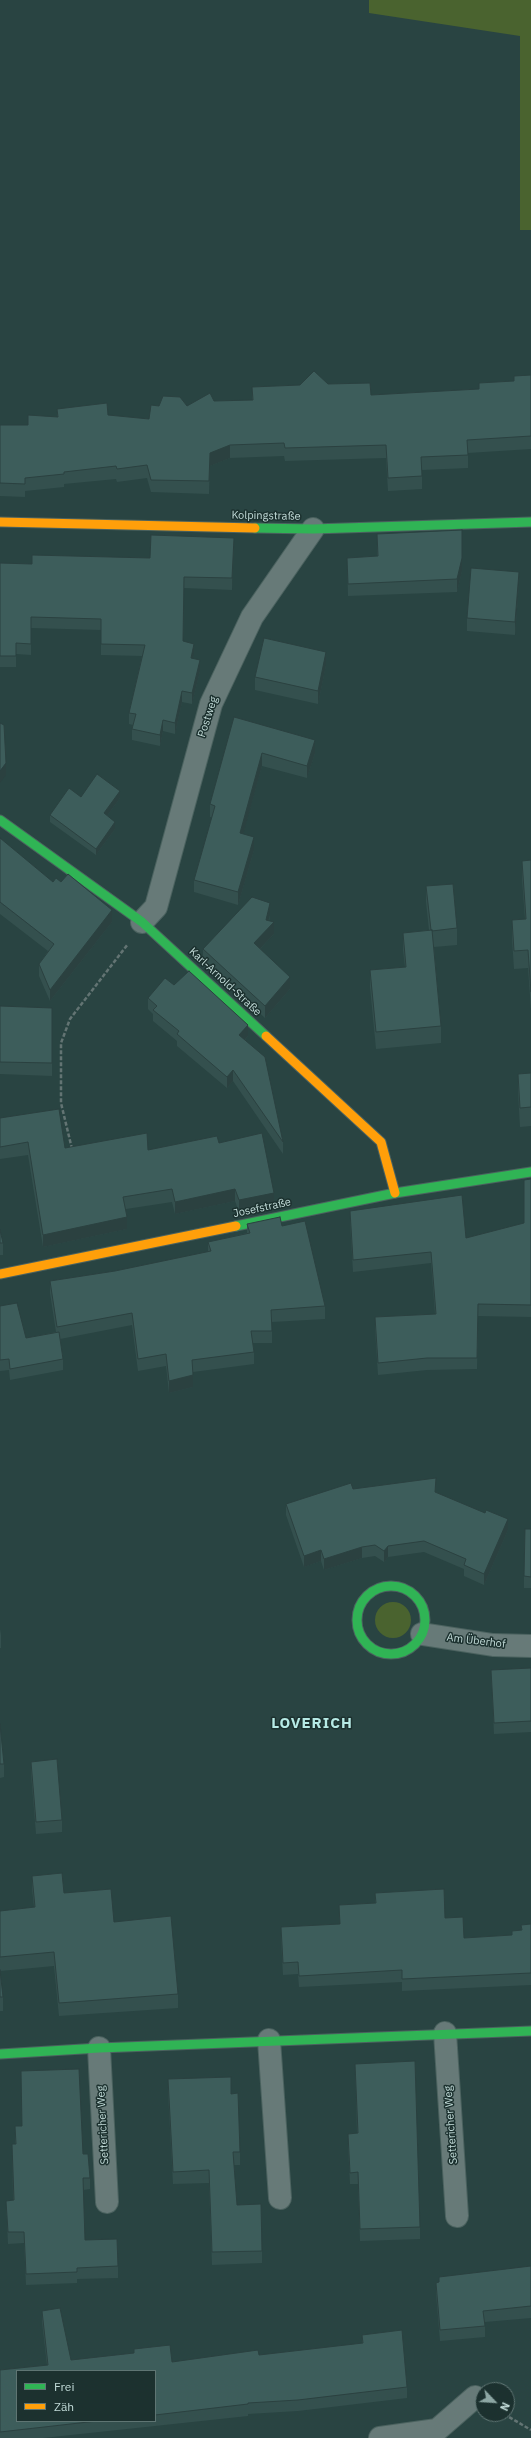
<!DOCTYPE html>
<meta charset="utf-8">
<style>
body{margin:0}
#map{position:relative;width:531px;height:2438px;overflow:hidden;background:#294442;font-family:"IBM Plex Sans",sans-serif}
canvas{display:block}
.legend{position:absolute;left:16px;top:2370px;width:140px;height:52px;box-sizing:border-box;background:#1c312f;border:1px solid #5f7573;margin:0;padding:5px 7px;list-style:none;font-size:12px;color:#c3dcd9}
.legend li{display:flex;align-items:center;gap:8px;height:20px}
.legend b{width:20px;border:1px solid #5f7573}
.north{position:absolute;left:475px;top:2382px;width:40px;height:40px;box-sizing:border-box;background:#1c312f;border:1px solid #5f7573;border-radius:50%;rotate:115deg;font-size:11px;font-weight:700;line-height:16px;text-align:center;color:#c3dcd9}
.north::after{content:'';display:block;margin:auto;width:14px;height:18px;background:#8da7a4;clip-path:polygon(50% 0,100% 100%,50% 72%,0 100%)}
</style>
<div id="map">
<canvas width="531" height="2438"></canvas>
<ul class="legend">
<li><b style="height:5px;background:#30b455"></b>Frei</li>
<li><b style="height:5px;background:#ff9f0a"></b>Zäh</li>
</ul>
<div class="north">N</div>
</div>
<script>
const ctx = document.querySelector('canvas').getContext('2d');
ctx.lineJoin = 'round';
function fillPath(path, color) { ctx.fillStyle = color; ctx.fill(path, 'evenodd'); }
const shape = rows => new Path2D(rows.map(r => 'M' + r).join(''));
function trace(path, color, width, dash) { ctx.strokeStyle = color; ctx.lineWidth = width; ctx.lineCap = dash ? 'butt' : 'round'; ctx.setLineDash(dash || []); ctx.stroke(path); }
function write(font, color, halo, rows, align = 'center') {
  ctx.font = font + ' "IBM Plex Sans",sans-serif'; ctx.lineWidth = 3; ctx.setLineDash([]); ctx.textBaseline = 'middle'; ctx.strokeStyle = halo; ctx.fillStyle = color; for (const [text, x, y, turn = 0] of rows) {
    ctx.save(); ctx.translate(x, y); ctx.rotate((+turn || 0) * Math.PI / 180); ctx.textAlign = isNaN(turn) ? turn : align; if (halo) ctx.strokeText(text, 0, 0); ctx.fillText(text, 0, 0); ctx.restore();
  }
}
fillPath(shape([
 [369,0,531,0,531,230,520,230,520,36,369,13],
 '375 1620a18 18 0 1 1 36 0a18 18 0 1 1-36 0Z'
]), '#4a632f');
const street = shape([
 [142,922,156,907,211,704,252,617,313,529],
 [422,1634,493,1645,531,1646],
 [445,2033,457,2216],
 [269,2040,280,2198],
 [99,2048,107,2202],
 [380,2438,437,2430,475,2397]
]);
const fast = shape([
 [255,528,313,529,531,522],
 [0,820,142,922,266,1036],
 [236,1226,395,1193,531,1172],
 '357 1620a34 34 0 1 1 68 0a34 34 0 1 1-68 0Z',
 [0,2054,99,2048,531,2031]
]);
const slow = shape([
 [0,522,255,528],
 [266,1036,381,1142,395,1193],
 [0,1274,236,1226]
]);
trace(street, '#4b625f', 24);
trace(fast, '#4b625f', 11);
trace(slow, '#4b625f', 11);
trace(shape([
 [72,1149,61,1103,61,1043,70,1019,128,944],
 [504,2414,531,2430]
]), '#637473', 2.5, [4, 2]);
trace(street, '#677a78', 22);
trace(fast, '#30b455', 9);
trace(slow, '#ff9f0a', 9);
fillPath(shape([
 [531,375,531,449,468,453,468,468,422,470,422,489,388,491,386,458,285,461,284,456,230,458,210,466,209,494,151,492,147,478,117,482,116,479,64,484,64,487,25,491,25,497,0,496,0,425,28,425,57,417,57,409,108,415,149,419,159,406,187,406,214,401,252,400,252,387,328,384,371,395,479,389,479,383,514,381],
 [377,534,462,571,457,592,348,596,347,558,377,556],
 [234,549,232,590,184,588,183,641,194,655,193,658,200,671,192,704,182,702,175,734,163,731,160,746,132,740,132,729,133,725,129,724,129,713,142,656,101,655,101,630,31,628,31,655,16,654,16,667,0,667,0,563,32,564,150,558],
 [519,584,515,635,467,631,467,618],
 [326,665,318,704,255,690,255,677],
 [234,717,315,753,307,778,262,766,243,834,254,850,238,905,194,892,194,880,212,817,210,817,210,804],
 [81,797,120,798,107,816,115,829,96,855,50,822,50,815],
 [0,838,53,882,112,922,50,1001,39,976,39,964,48,951,0,914],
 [531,860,531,1010,528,968,514,969,512,939,512,920,525,919,522,879,522,861],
 [426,886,457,928,457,945,434,947,441,1026,441,1043,376,1049,370,987,370,970,405,967,403,950,403,933,429,930,426,902],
 [270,915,269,921,274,934,260,949,290,989,265,1018,203,961,203,949],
 [174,985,248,1036,245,1040,283,1142,283,1154,233,1081,227,1088,177,1046,177,1041,153,1021,153,1014,148,1009,148,998],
 [0,1006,52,1063,52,1076,0,1074],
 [531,1073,531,1126,520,1127,518,1092,518,1074],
 [0,1118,65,1148,148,1150,219,1143,274,1205,239,1212,235,1201,175,1214,172,1202,126,1209,127,1229,43,1247,28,1155,0,1159],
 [531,1179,531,1317,478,1316,477,1369,427,1370,378,1375,375,1329,375,1317,435,1314,431,1263,353,1272,350,1222,350,1211,466,1238,524,1223],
 [247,1224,282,1226,325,1306,325,1319,272,1322,272,1343,253,1343,254,1352,254,1364,193,1372,193,1387,169,1393,166,1366,138,1371,132,1325,60,1339,63,1359,63,1370,10,1380,9,1370,0,1371,0,1306,26,1338,56,1332,50,1293,50,1281,115,1271,208,1252,208,1242,247,1233],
 [0,1230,3,1243,3,1255,0,1255],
 [353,1489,436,1492,508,1530,484,1585,464,1576,464,1569,424,1552,388,1557,384,1562,375,1556,362,1558,324,1570,321,1561,304,1567,286,1515,286,1504],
 [531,1529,531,1588,524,1588,524,1576],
 [0,1629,1,1635,1,1648,0,1648],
 [531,1668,531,1732,494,1734,491,1670],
 [0,1724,4,1764,4,1777,0,1778],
 [31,1762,62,1820,62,1832,36,1834,31,1774],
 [32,1876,64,1893,114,1922,178,1994,178,2008,59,2016,54,1966,0,1971,3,1997,3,2011,0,2011,0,1911,34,1907,32,1889],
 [375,1893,445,1918,464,1938,512,1935,521,1930,521,1925,531,1924,531,1985,402,1991,402,1982,299,1987,298,1974,283,1975,281,1939,281,1927,340,1924,339,1905,375,1903],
 [355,2064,420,2227,420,2239,360,2241,358,2184,350,2184,348,2146,348,2134,357,2133],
 [168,2079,231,2094,240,2152,240,2165,234,2165,237,2205,262,2251,262,2263,212,2265,209,2183,173,2184,168,2092],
 [15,2126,83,2154,90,2178,90,2189,83,2190,85,2240,118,2266,118,2278,77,2279,77,2283,26,2285,24,2243,8,2244,6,2201,13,2200,12,2144,15,2144],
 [531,2266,531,2318,485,2322,485,2337,440,2341,436,2294,436,2283],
 [42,2311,71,2360,172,2362,259,2355,362,2344,362,2335,407,2387,407,2398,298,2411,248,2414,248,2416,43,2438,0,2438,0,2370,47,2365,42,2322],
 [155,2371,155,2421,17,2421]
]), '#34504e');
fillPath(shape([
 [230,445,230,458,210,466,209,494,210,453],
 [234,538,234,549,232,590,232,578],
 [462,558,462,571,457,592,457,579],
 [519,572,519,584,515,635,515,622],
 [194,644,194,655,191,669,191,658],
 [326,652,326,665,318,704,318,691],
 [200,660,200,671,192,704,192,693],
 [182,691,182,702,175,734,175,723],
 [163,720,163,731,160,746,160,735],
 [315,740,315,753,307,778,307,766],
 [262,753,262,766,240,846,240,833],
 [6,763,6,775,0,783,0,771],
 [120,791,120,798,104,820,104,813],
 [115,822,115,829,96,855,96,849],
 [254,837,254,850,238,905,238,892],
 [270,903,270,915,266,930,274,922,274,934,254,955,254,943,266,920],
 [112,910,112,922,50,1001,50,990],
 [290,977,290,989,265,1018,265,1006],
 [248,1025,248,1036,239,1046,239,1035],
 [233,1070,233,1081,227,1088,227,1077],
 [235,1189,235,1201,175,1214,175,1202],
 [274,1193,274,1205,239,1212,239,1200],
 [127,1217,127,1229,43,1247,43,1235],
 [193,1375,193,1387,169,1393,169,1381],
 [508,1519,508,1530,484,1585,484,1574],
 [388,1546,388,1557,384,1562,384,1551],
 [362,1547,362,1558,324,1570,324,1559],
 [321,1550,321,1561,304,1567,304,1556]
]), '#2b4140');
const building = shape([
 [314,371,328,384,370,383,371,395,479,389,479,383,514,381,514,376,531,375,531,436,467,440,468,455,421,457,422,476,388,478,386,445,285,448,284,443,230,445,210,453,209,481,151,480,147,465,117,469,116,466,64,472,64,474,25,478,25,484,0,483,0,425,28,425,28,415,58,417,57,409,107,403,108,415,149,419,151,405,159,406,163,396,180,397,187,406,210,393,214,401,253,400,252,387,300,385,314,371],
 [462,530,462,558,457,579,348,584,347,558,378,556,377,534,462,530],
 [151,535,234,538,232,578,184,577,183,641,194,644,191,658,200,660,192,693,182,691,175,723,163,720,160,735,132,729,136,714,129,713,145,645,101,644,101,619,31,617,31,644,16,643,16,656,0,656,0,563,32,564,32,555,150,558,151,535],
 [471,568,519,572,515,622,467,618,471,568],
 [264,638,326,652,318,691,255,677,264,638],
 [234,717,315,740,307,766,262,753,240,833,254,837,238,892,194,880,215,806,210,804,234,717],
 [0,723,4,725,6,763,0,771,0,723],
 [97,774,120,791,104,813,115,822,96,849,50,815,69,788,81,797,97,774],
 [0,838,53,882,56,878,61,882,68,874,112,910,50,990,39,964,54,944,0,902,0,838],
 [531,860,531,992,528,950,514,951,512,920,526,919,522,861,531,860],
 [453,884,457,928,432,931,432,930,431,930,426,886,453,884],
 [252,897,270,903,266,920,274,922,254,943,290,977,265,1006,203,949,252,897],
 [432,930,441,1026,376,1032,370,970,406,967,403,933,432,930],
 [189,971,248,1025,239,1035,265,1057,283,1142,233,1070,227,1077,177,1034,179,1031,153,1010,157,1006,148,998,165,978,174,985,189,971],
 [0,1006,52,1008,52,1063,0,1062,0,1006],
 [531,1073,531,1107,520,1108,518,1074,531,1073],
 [59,1109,65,1148,147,1133,148,1150,217,1136,219,1143,262,1133,274,1193,239,1200,235,1189,175,1202,172,1189,123,1197,127,1217,43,1235,28,1142,0,1147,0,1118,59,1109],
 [531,1179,531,1305,478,1304,477,1358,427,1358,378,1363,375,1317,436,1314,431,1252,353,1260,350,1211,462,1195,466,1238,524,1223,524,1180,531,1179],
 [280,1217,282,1226,305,1221,325,1306,271,1310,272,1331,251,1331,254,1352,192,1360,193,1375,169,1381,166,1354,138,1359,132,1313,57,1327,50,1281,115,1271,211,1251,208,1242,250,1233,247,1224,280,1217],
 [0,1230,3,1243,0,1243,0,1230],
 [17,1303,26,1338,59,1332,63,1359,10,1369,9,1359,0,1360,0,1306,17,1303],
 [436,1478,435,1492,485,1513,486,1510,508,1519,484,1574,464,1565,466,1559,424,1541,388,1546,384,1551,375,1545,362,1547,324,1559,321,1550,304,1556,286,1504,351,1483,353,1489,436,1478],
 [525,1529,531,1529,531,1577,524,1576,525,1529],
 [531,1668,531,1721,494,1723,491,1670,531,1668],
 [0,1724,4,1764,0,1764,0,1724],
 [57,1759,62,1820,36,1822,31,1762,57,1759],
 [62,1873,64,1893,111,1889,114,1922,171,1916,178,1994,59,2003,54,1952,0,1957,0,1911,35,1907,32,1876,62,1873],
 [444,1889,445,1918,463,1917,464,1938,512,1935,512,1931,522,1930,521,1925,531,1924,531,1973,402,1979,402,1970,299,1976,298,1962,283,1963,281,1927,340,1924,339,1905,376,1903,375,1893,444,1889],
 [0,1970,3,1997,0,1997,0,1970],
 [415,2061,420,2227,360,2229,358,2172,350,2173,348,2134,358,2133,355,2064,415,2061],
 [79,2069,83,2154,88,2154,90,2178,83,2178,85,2240,117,2239,118,2266,77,2268,77,2272,26,2274,24,2232,8,2232,6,2201,14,2200,12,2144,16,2144,15,2126,22,2126,21,2071,79,2069],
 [231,2077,231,2094,238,2093,240,2152,233,2152,237,2205,261,2204,262,2251,212,2252,209,2170,173,2172,168,2079,231,2077],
 [531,2266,531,2306,483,2311,485,2326,440,2330,436,2283,439,2282,439,2277,531,2266],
 [60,2308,71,2360,134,2353,134,2349,170,2345,172,2362,258,2350,259,2355,363,2343,362,2335,402,2330,407,2387,298,2400,248,2403,248,2404,155,2415,155,2371,17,2371,17,2421,97,2421,0,2432,0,2370,48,2365,42,2311,60,2308]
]);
fillPath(building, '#3d5d5b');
trace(building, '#2b4140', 1);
write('11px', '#c3dcd9', '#1c312f', [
 ["Kolpingstraße",266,516,1],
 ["Postweg",208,717,-72],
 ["Karl-Arnold-Straße",225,982,43],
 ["Josefstraße",262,1208,-12],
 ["Am Überhof",476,1641,7],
 ["Settericher Weg",103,2125,-93],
 ["Settericher Weg",451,2125,-94]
]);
ctx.letterSpacing = '1px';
write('bold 15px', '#b6eae5', '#1c312f', [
 ["LOVERICH",312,1724]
]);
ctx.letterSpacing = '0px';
</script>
